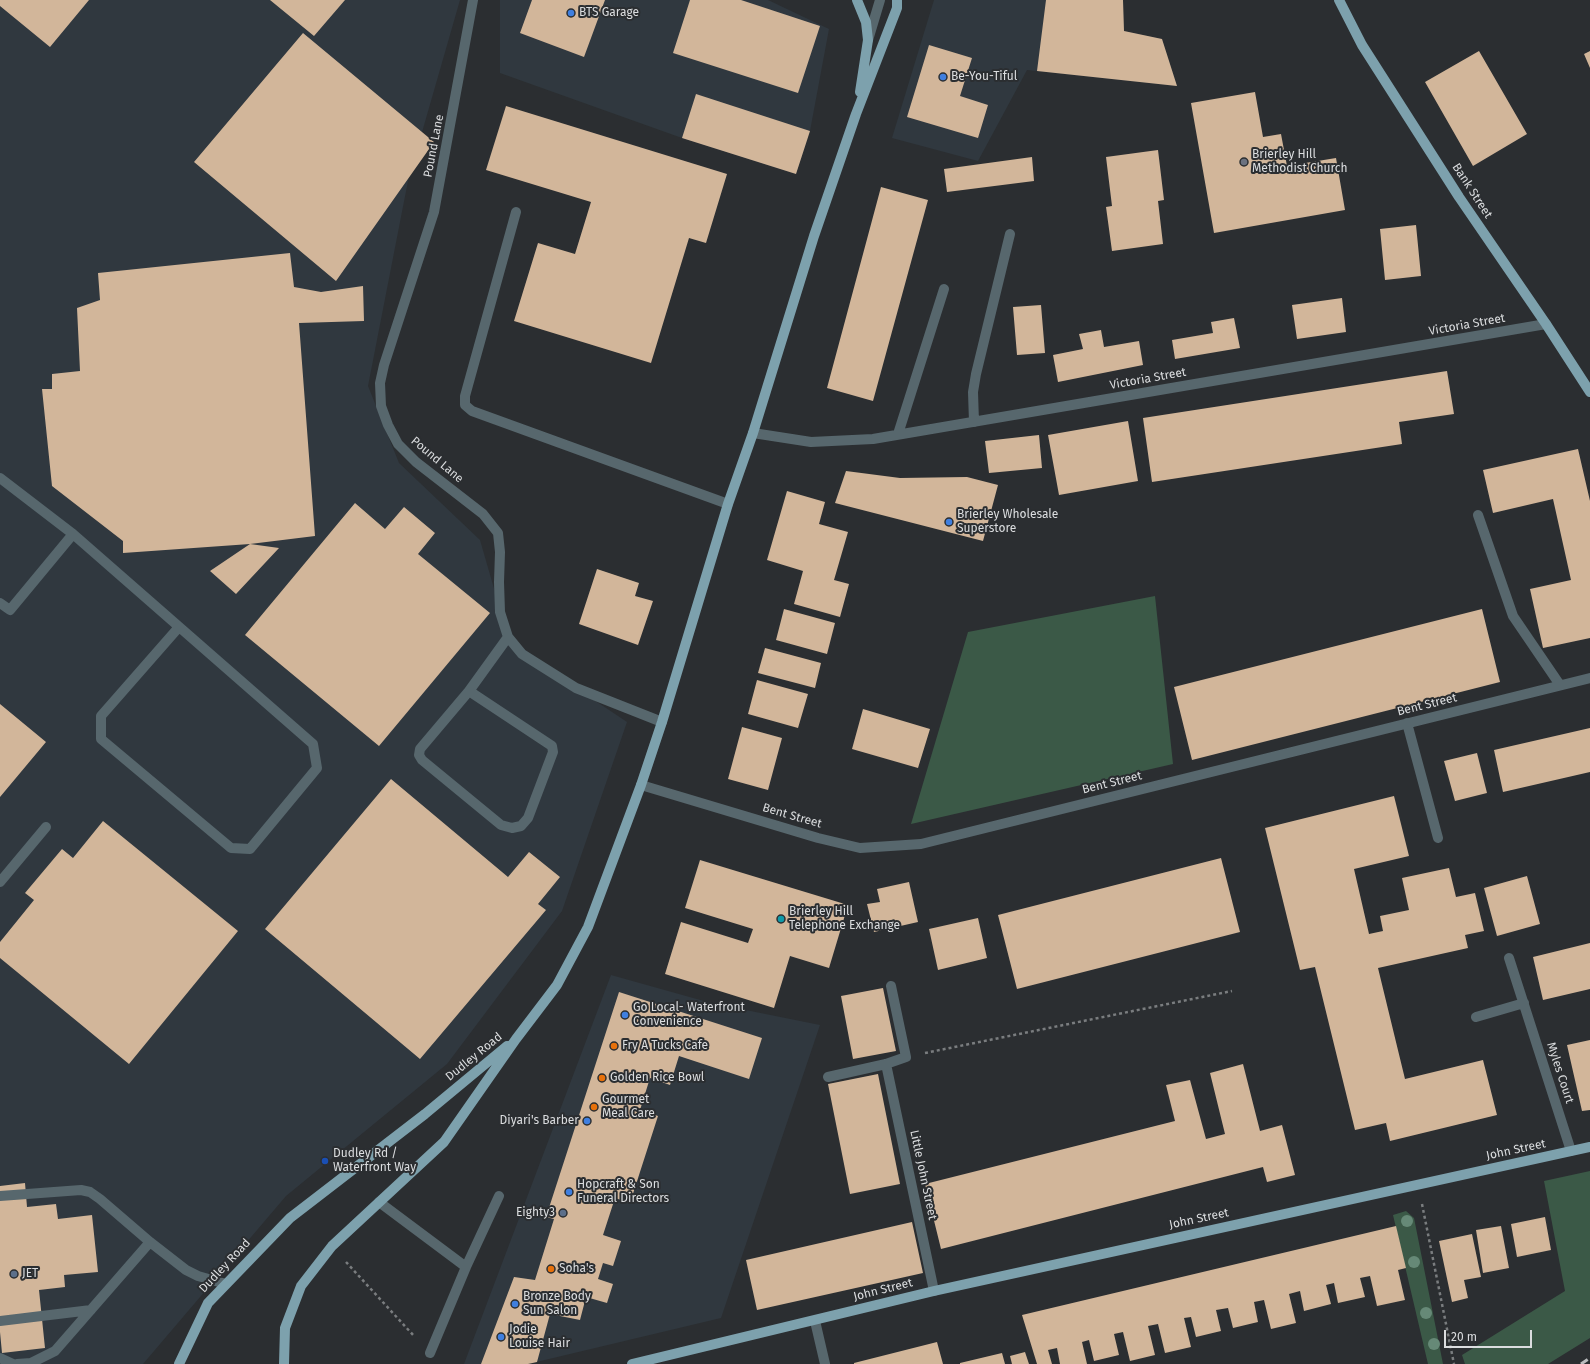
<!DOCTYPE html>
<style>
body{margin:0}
#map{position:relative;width:1590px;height:1364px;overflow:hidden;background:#2b2e31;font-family:"Fira Sans",sans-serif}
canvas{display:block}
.scale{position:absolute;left:1444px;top:1330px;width:88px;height:18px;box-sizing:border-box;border:2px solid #dbdddf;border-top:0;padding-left:5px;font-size:12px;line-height:14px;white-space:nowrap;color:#dbdddf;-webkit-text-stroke:3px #2b2e31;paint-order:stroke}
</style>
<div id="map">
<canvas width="1590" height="1364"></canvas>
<div class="scale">20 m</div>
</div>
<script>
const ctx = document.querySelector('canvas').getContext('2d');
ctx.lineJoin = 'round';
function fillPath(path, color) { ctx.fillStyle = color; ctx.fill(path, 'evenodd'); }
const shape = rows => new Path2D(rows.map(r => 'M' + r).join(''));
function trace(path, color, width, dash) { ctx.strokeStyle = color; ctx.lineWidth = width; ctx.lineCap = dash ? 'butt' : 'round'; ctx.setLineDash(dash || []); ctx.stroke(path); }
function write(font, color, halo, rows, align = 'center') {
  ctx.font = font + ' "Fira Sans",sans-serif'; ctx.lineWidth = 4; ctx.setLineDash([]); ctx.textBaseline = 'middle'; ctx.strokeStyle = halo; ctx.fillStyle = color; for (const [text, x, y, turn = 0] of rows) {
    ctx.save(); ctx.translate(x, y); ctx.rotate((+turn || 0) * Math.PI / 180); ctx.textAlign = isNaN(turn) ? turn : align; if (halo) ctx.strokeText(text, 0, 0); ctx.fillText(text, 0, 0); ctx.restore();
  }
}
fillPath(shape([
 [0,0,460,0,408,181,368,386,399,463,480,540,508,637,576,688,627,722,562,911,447,1064,286,1196,143,1364,0,1364],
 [500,0,768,0,829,29,810,131,796,174,682,138,500,73],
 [934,0,1123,0,1124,31,1162,39,1177,86,1027,70,978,161,892,138],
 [611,975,711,1003,820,1025,721,1318,528,1364,464,1364]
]), '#30383f');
fillPath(shape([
 [1155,596,1173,764,911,824,968,632],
 [1590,1171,1590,1338,1548,1364,1465,1364,1462,1355,1565,1291,1544,1181],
 [1406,1211,1414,1218,1443,1364,1428,1364,1393,1215]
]), '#3b5947');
fillPath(shape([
 [0,0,89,0,50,47,0,6],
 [270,0,345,0,314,36],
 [532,0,605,0,584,57,520,33],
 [690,0,741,0,820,26,798,93,673,53],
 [1046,0,1123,0,1124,31,1162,39,1177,86,1037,71],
 [303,33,434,142,336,281,194,162],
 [929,45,972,58,960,96,988,105,978,138,907,117],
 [1479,51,1527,134,1473,166,1425,82],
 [1590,51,1590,68,1584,54],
 [1255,92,1263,137,1281,134,1287,166,1336,158,1345,210,1214,233,1191,103],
 [696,94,810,131,796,174,682,138],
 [506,106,727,174,706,243,689,238,651,363,514,321,538,243,575,254,591,202,486,170],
 [1158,150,1164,200,1158,201,1163,244,1112,251,1106,207,1112,206,1106,157],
 [1032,157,1034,181,947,192,944,169],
 [881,187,928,200,873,401,827,388],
 [1416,225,1421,276,1385,280,1380,229],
 [290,253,294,287,321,292,363,286,364,321,299,323,315,536,250,544,123,553,123,541,52,486,42,389,52,389,52,374,80,371,77,308,100,300,98,273],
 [1342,298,1346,332,1297,339,1292,305],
 [1041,305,1045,353,1017,355,1013,307],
 [1234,318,1240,348,1175,359,1172,340,1213,333,1211,322],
 [1101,330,1104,347,1139,341,1143,365,1058,382,1053,355,1083,349,1079,334],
 [1447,371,1454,414,1399,422,1402,444,1152,482,1143,418],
 [1128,421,1138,481,1059,495,1048,435],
 [1039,435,1042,468,989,473,985,441],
 [1578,449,1590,501,1590,638,1543,648,1530,589,1571,580,1553,499,1493,513,1483,470],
 [846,471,900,478,967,477,998,485,983,541,835,503],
 [787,491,825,502,819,524,848,532,834,580,849,584,840,617,794,604,803,571,767,560],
 [355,503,385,529,404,507,435,533,418,554,490,613,379,746,245,635],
 [250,544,279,548,236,594,210,571],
 [597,569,639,583,635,596,653,601,638,645,579,624],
 [784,609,835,623,827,654,776,640],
 [1482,609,1500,682,1192,760,1174,687],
 [765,648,821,663,815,688,758,673],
 [757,680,808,694,798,728,748,714],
 [0,704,46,742,0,797],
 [863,709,930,729,918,768,852,749],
 [742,727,782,738,768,790,728,779],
 [1590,728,1590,772,1503,792,1494,750],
 [1477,753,1487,793,1455,801,1444,761],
 [391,779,508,877,529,852,560,877,538,904,546,910,420,1059,265,929],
 [1394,796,1409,856,1354,869,1369,934,1383,931,1380,916,1409,910,1402,878,1449,868,1456,897,1475,893,1484,931,1465,935,1468,948,1378,968,1405,1079,1483,1060,1497,1115,1390,1141,1386,1123,1355,1130,1315,967,1300,970,1265,828],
 [103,821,238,931,129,1064,0,958,0,942,34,900,25,893,62,849,73,858],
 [1221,858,1240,932,1017,989,998,915],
 [700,860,848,905,829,968,790,956,774,1008,665,974,681,922,748,943,753,929,685,908],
 [1527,876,1540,924,1497,936,1484,888],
 [909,882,918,922,874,932,867,904,880,902,877,889],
 [978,918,987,958,938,970,929,929],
 [1590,943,1590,989,1543,1000,1533,957],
 [883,988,896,1051,853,1059,841,996],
 [619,992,762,1038,749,1079,679,1056,670,1085,650,1078,640,1110,658,1116,630,1203,615,1198,603,1235,621,1241,613,1266,603,1263,598,1279,613,1284,607,1303,586,1297,580,1320,550,1314,537,1362,528,1364,481,1364,514,1277,535,1280,554,1219,546,1217],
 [1590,1040,1590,1110,1582,1111,1567,1045],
 [1243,1064,1260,1131,1282,1125,1295,1175,1267,1182,1263,1167,941,1249,925,1184,1175,1121,1166,1085,1190,1080,1206,1139,1225,1134,1210,1073],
 [878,1074,900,1184,850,1194,828,1084],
 [25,1183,27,1207,56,1204,58,1219,92,1215,98,1272,64,1275,65,1287,39,1290,45,1348,2,1353,0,1332,0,1186],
 [1545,1217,1551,1250,1517,1257,1511,1224],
 [912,1222,923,1273,757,1310,746,1260],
 [1396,1226,1406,1268,1398,1270,1405,1300,1377,1306,1370,1276,1360,1278,1365,1297,1338,1303,1334,1283,1326,1285,1331,1304,1304,1311,1300,1291,1289,1294,1296,1323,1271,1329,1264,1300,1254,1302,1258,1322,1233,1328,1228,1308,1216,1310,1221,1331,1196,1337,1191,1317,1184,1318,1191,1347,1165,1353,1158,1324,1148,1326,1155,1355,1130,1361,1123,1332,1114,1334,1119,1355,1094,1361,1089,1340,1082,1342,1087,1364,1060,1364,1057,1348,1048,1350,1052,1364,1037,1364,1022,1315],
 [1501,1226,1509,1268,1483,1273,1476,1230],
 [1472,1234,1481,1277,1464,1280,1468,1298,1452,1302,1439,1241],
 [937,1342,943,1364,854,1364,854,1363],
 [1025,1352,1029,1364,1012,1364,1010,1356],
 [1002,1353,1005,1364,960,1364,960,1363]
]), '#d2b69a');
trace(shape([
 [925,1053,1232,991],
 [1422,1204,1454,1364],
 [346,1262,414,1336]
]), '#7a7d7f', 2.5, [3, 3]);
trace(shape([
 [473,0,434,212,384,365,380,383,381,406,388,425,398,444,416,462,483,514,498,533,500,552,499,582,500,612,508,637,522,654,576,688,662,722],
 [868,40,880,0],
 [516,212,465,396,465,405,472,411,728,504],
 [974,422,973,392,976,374,1010,234],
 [753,433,811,442,873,439,1546,324],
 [898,434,944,289],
 [0,478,73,534,313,744,317,768,250,849,231,848,101,739,101,716,179,627],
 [1478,515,1513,616,1560,685],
 [0,603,10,610,73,534],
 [469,691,552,746,553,752,528,818,521,826,512,828,501,825,422,760,419,755,420,749,469,691,508,637],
 [1407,723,1438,838],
 [641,785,818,838,860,848,921,844,1590,678],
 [0,882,46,827],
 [1509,958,1571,1151],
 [1476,1017,1524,1003],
 [886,1064,934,1291],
 [828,1077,886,1064,906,1057,891,986],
 [0,1196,81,1190,90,1192,100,1199,150,1242,186,1270,198,1276,226,1284],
 [379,1202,466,1267],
 [0,1321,91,1310],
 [815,1321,825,1364],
 [430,1353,466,1267,499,1196],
 [0,1358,13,1364],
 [17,1364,31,1363,55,1351,150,1242]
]), '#57676d', 10);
trace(shape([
 [857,0,866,22,868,40,860,92],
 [1339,0,1362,45,1459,197,1546,324,1590,392],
 [179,1364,208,1303,290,1218,425,1114,507,1046],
 [284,1364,285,1328,301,1286,332,1246,444,1142,516,1039,557,985,588,927,641,785,662,722,728,504,753,433,814,236,856,114,897,8,897,0],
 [632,1364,934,1291,1590,1147]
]), '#7da1ad', 10);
trace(shape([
 [1581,1364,1590,1358]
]), '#bbbdbf', 3, [8, 4]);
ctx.fillStyle = '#668977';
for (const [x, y] of [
 [1407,1221],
 [1414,1262],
 [1426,1313],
 [1434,1344]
]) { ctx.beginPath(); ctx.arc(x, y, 6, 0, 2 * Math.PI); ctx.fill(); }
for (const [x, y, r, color] of [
 [571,13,4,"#3f7fe0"],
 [943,77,4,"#3f7fe0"],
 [1244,162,4,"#6b7280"],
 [949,522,4,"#3f7fe0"],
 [781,919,4,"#0f9aa8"],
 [625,1015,4,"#3f7fe0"],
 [614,1046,4,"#e8710a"],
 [602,1078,4,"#e8710a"],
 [594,1107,4,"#e8710a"],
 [587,1121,4,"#3f7fe0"],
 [325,1161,4,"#1a4fb4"],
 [569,1192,4,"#3f7fe0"],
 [563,1213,4,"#5c6f8a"],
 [551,1269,4,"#e8710a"],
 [14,1274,4,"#5c6f8a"],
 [515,1304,4,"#3f7fe0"],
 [501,1337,4,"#3f7fe0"]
]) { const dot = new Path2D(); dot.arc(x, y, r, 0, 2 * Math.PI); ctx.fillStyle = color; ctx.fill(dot); trace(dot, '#2b2e31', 1.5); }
write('12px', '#dbdddf', '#2b2e31', [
 ["BTS Garage",579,13],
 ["Be-You-Tiful",951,77],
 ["Brierley Hill",1252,155],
 ["Methodist Church",1252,169],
 ["Brierley Wholesale",957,515],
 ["Superstore",957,529],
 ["Brierley Hill",789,912],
 ["Telephone Exchange",789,926],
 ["Go Local- Waterfront",633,1008],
 ["Convenience",633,1022],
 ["Fry A Tucks Cafe",622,1046],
 ["Golden Rice Bowl",610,1078],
 ["Gourmet",602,1100],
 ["Meal Care",602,1114],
 ["Diyari's Barber",579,1121,"right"],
 ["Dudley Rd /",333,1154],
 ["Waterfront Way",333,1168],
 ["Hopcraft & Son",577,1185],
 ["Funeral Directors",577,1199],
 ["Eighty3",555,1213,"right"],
 ["Soha's",559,1269],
 ["JET",22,1274],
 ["Bronze Body",523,1297],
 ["Sun Salon",523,1311],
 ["Jodie",509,1330],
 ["Louise Hair",509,1344]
], 'left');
write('12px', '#dbdddf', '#2b2e31', [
 ["Pound Lane",434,146,-79],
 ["Bank Street",1472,191,57],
 ["Victoria Street",1467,325,-10],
 ["Victoria Street",1148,379,-10],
 ["Pound Lane",437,460,40],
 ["Bent Street",1427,705,-14],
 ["Bent Street",1112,783,-14],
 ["Bent Street",792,816,16],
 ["Dudley Road",474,1057,-39],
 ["Myles Court",1560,1073,72],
 ["John Street",1516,1150,-12],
 ["Little John Street",923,1175,78],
 ["John Street",1199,1219,-12],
 ["Dudley Road",225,1266,-47],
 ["John Street",883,1290,-14]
]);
</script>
